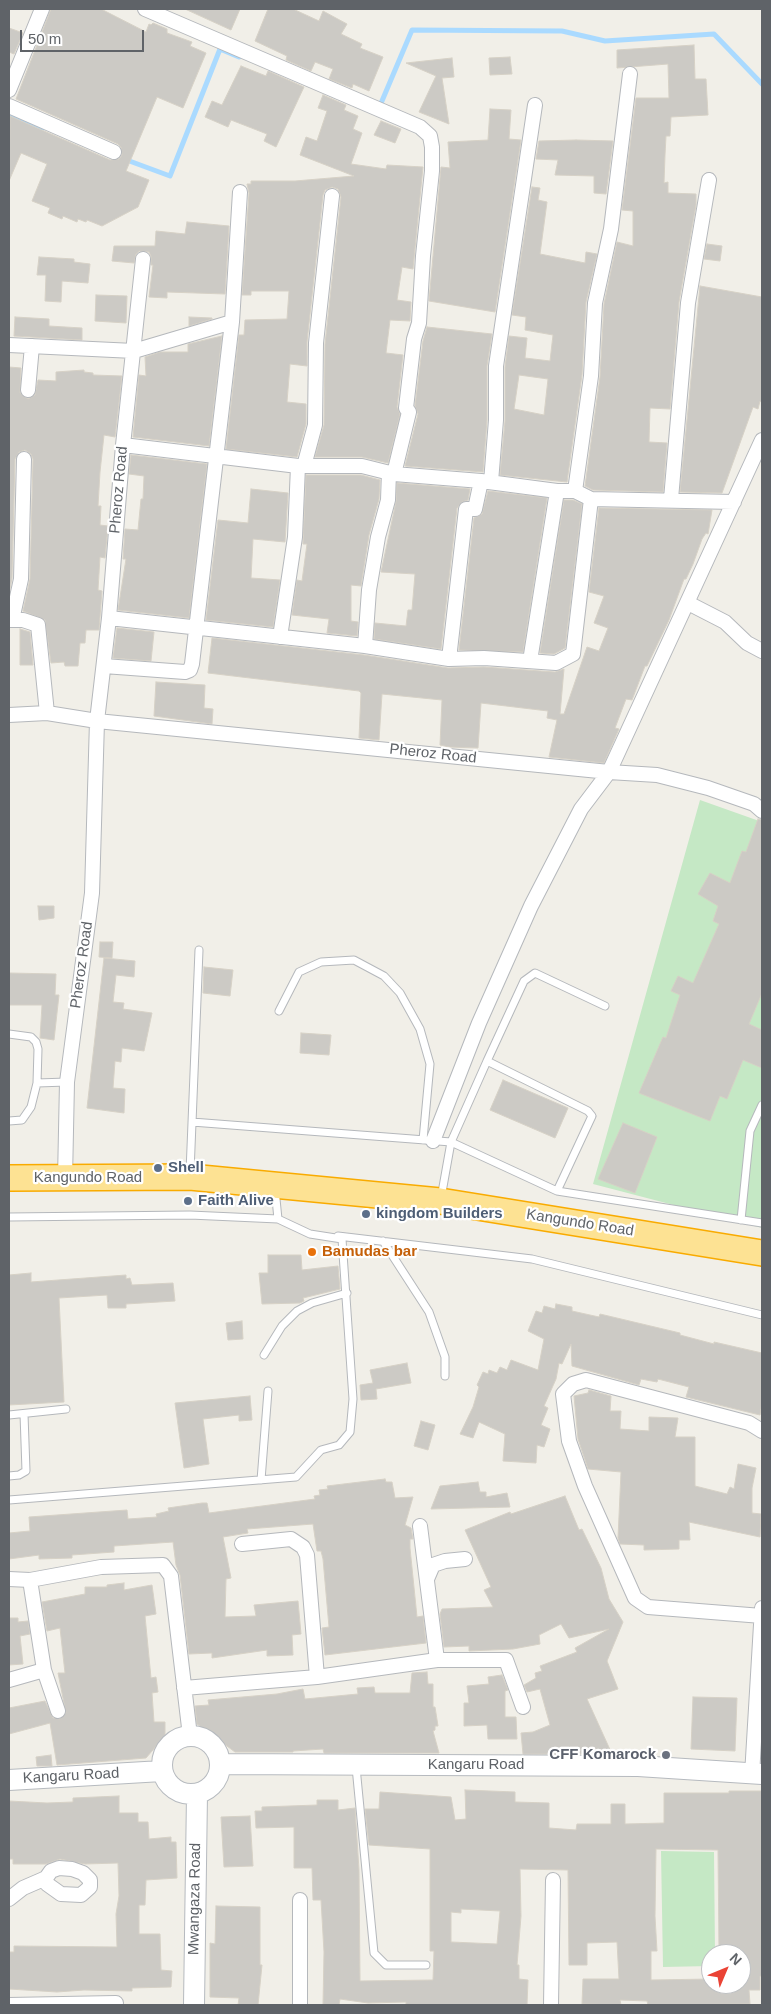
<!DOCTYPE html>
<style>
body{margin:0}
#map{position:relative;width:771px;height:2014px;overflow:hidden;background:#f1efe8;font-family:Arial,sans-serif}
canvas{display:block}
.frame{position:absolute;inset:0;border:10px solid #5f6368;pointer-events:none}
.north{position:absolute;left:701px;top:1944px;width:50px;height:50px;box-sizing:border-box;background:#fff;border:1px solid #bfc1c3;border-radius:50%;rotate:45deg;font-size:14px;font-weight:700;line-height:20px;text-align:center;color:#5f6368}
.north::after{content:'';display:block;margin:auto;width:18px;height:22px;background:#ea4335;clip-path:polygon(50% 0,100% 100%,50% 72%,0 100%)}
.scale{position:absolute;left:20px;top:30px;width:124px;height:22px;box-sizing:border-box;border:2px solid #5f6368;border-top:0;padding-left:6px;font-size:15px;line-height:18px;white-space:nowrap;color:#5f6368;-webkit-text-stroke:4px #fff;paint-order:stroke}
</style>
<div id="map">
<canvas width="771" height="2014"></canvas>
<div class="frame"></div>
<div class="north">N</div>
<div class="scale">50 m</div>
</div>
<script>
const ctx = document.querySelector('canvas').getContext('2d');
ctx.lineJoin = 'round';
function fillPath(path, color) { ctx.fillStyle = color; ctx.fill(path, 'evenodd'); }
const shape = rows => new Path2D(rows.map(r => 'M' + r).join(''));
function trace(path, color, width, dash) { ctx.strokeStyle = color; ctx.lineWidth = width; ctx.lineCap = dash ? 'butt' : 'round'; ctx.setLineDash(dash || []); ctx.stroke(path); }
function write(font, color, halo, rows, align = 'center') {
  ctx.font = font + ' Arial,sans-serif'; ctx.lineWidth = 4.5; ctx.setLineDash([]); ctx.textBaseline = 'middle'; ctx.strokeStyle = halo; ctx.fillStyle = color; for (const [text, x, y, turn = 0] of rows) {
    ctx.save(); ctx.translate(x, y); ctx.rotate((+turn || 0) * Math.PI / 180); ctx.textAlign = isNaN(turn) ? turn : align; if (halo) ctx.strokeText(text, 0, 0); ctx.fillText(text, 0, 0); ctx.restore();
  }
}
fillPath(shape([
 [700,800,762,822,762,1228,593,1184],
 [661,1851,714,1852,715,1954,711,1954,711,1966,663,1967]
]), '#c5e8c5');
trace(shape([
 [379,108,412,30,562,31,605,41,714,34,762,84],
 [9,115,43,128],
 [124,159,170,176,220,49,239,57]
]), '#aadaff', 5);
const building = shape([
 [51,9,101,9,146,32,149,24,151,25,153,23,167,29,167,33,192,42,190,46,206,53,183,108,157,97,126,171,149,180,138,207,102,226,87,220,86,222,78,219,77,222,63,216,62,219,48,213,50,208,32,201,47,164,21,153,9,181,10,116,110,160,119,159,122,155,121,147,118,144,16,99,51,9],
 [185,9,240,9,231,30,185,9],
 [268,9,293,9,319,21,323,11,347,24,341,34,362,44,360,48,383,57,369,91,353,84,352,88,329,79,333,69,315,62,311,71,286,60,287,56,255,41,268,9],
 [9,28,23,33,14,54,9,52,9,28],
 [694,45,695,79,706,79,708,115,671,117,670,136,666,136,665,155,664,183,668,182,668,193,696,194,696,205,679,302,670,409,650,408,649,442,667,443,663,492,593,490,585,486,600,377,604,304,617,242,633,246,633,211,622,210,636,98,669,98,668,64,617,68,617,50,694,45],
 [510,57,512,74,490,75,489,58,510,57],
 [452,58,454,77,442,78,449,124,419,112,436,76,406,63,452,58],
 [241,66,266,76,268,71,304,87,276,147,264,141,267,134,231,120,228,127,205,117,212,101,222,105,241,66],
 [323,95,346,105,344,110,358,116,353,129,362,133,351,164,386,169,387,165,423,167,413,269,402,267,397,300,411,302,410,321,390,320,386,353,403,355,397,407,400,414,388,463,362,457,315,457,324,425,325,344,341,197,338,189,332,187,325,190,323,195,307,342,307,366,290,364,287,402,306,404,306,424,297,457,226,449,239,335,244,335,245,320,287,319,289,291,251,291,251,295,242,295,249,193,247,184,251,184,251,181,295,181,354,176,300,155,306,137,317,141,327,111,318,108,323,95],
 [490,109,511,110,509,139,521,140,495,312,429,301,441,167,450,168,448,142,488,140,490,109],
 [381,121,401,129,395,143,374,135,381,121],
 [576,140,613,141,606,194,594,193,594,176,555,175,558,160,536,159,539,141,576,140],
 [532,187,540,188,538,200,547,202,540,254,585,263,586,252,597,254,586,302,582,375,567,482,500,475,505,421,505,367,509,336,527,338,525,358,550,361,553,335,525,330,526,317,512,315,532,187],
 [519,375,548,379,544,415,514,409,519,375],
 [187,222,229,226,225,294,167,292,167,298,149,297,153,265,151,265,151,256,149,252,139,251,136,254,134,263,112,261,114,246,155,246,156,231,185,234,187,222],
 [707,244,722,246,720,261,704,259,707,244],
 [39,257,74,259,74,262,90,264,88,283,62,281,61,302,45,301,46,275,37,275,39,257],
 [700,286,762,297,762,402,760,401,758,409,753,407,722,493,680,492,700,286],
 [96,295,127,296,126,323,95,321,96,295],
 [15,317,49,319,49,326,82,328,82,340,14,336,15,317],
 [189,317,212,318,212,319,189,326,189,317],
 [427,327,492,334,487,366,487,420,483,472,405,466,418,414,415,406,423,341,427,327],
 [222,336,209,446,133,437,139,375,146,376,145,357,160,352,188,352,188,344,222,336],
 [9,367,21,368,20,393,28,399,35,395,38,380,56,381,56,372,84,370,84,372,93,373,93,375,122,376,115,437,104,435,100,472,98,506,101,506,100,525,108,526,105,558,100,557,98,590,102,591,99,630,86,630,85,643,80,643,78,666,65,666,64,662,51,663,45,620,23,611,30,579,33,459,31,454,25,450,19,452,15,459,12,578,9,594,9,367],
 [131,455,207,464,189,618,118,610,126,559,123,559,125,529,138,530,141,499,143,499,144,476,129,474,131,455],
 [306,475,361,475,380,480,379,499,369,535,361,586,351,585,351,621,358,622,357,636,327,633,329,619,292,615,297,580,302,581,307,544,303,544,306,475],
 [397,483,470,489,468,500,462,502,457,508,441,649,374,639,375,623,406,626,408,610,412,610,415,574,381,572,396,502,397,483],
 [251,489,288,493,285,542,253,539,251,578,280,580,273,627,206,620,218,520,248,523,251,489],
 [488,491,547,498,523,652,459,650,474,518,482,514,488,491],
 [564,500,573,500,582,504,565,648,554,654,540,653,564,500],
 [599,508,712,510,708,534,706,533,702,539,693,564,686,579,684,579,669,620,647,666,645,666,632,700,626,699,615,728,619,729,604,763,549,757,557,720,547,718,548,711,481,703,478,748,449,747,440,745,442,700,382,694,379,740,359,738,361,693,359,691,208,673,212,638,364,655,448,668,484,667,555,672,564,669,560,714,564,714,587,647,599,651,608,628,594,623,604,596,589,592,599,508],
 [117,628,154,632,151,661,113,658,117,628],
 [20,629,30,632,33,665,20,665,20,629],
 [156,682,205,685,204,708,213,709,212,724,154,716,156,682],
 [758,819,762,820,762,993,749,1024,762,1030,762,1068,743,1060,727,1099,720,1096,710,1121,639,1093,663,1037,666,1038,680,995,671,991,678,976,693,983,719,924,713,921,718,906,698,894,710,873,730,883,742,851,746,852,758,819],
 [38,906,54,906,54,918,39,920,38,906],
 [100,942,113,942,112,958,99,957,100,942],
 [104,958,135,961,134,977,116,975,113,1002,124,1003,123,1009,152,1013,144,1051,122,1048,121,1062,115,1061,113,1088,125,1089,124,1113,87,1108,104,958],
 [204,967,233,970,230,996,203,993,204,967],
 [9,973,56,974,55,995,59,995,54,1040,40,1038,42,1005,9,1005,9,973],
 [301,1033,331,1035,329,1055,300,1053,301,1033],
 [503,1080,568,1108,555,1138,490,1110,503,1080],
 [623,1123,657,1137,635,1193,598,1179,623,1123],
 [268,1255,301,1255,302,1270,338,1266,340,1289,303,1298,304,1301,300,1303,262,1304,259,1273,268,1273,268,1255],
 [31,1273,31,1282,126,1275,126,1279,130,1278,132,1285,173,1283,175,1301,126,1304,126,1308,108,1308,107,1295,59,1298,64,1402,9,1405,9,1275,31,1273],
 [556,1304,572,1307,572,1311,599,1317,600,1314,680,1333,680,1335,714,1344,714,1342,762,1353,762,1402,760,1415,686,1397,689,1387,658,1379,657,1382,641,1379,639,1385,572,1366,571,1344,562,1364,559,1363,556,1379,544,1406,548,1408,541,1425,550,1429,544,1447,537,1445,536,1463,503,1461,505,1434,479,1422,473,1438,460,1434,473,1407,479,1387,477,1385,483,1372,488,1374,489,1370,497,1373,500,1367,507,1370,511,1360,538,1370,544,1339,528,1331,536,1311,542,1313,544,1306,555,1309,556,1304],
 [242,1321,243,1339,228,1340,226,1323,242,1321],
 [407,1363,411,1383,376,1389,377,1399,361,1400,360,1385,373,1383,370,1370,407,1363],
 [589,1390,611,1396,610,1411,621,1411,620,1429,649,1431,649,1417,678,1418,675,1437,695,1437,695,1486,727,1494,730,1487,734,1489,738,1464,756,1468,752,1488,752,1513,761,1514,760,1537,689,1522,690,1540,679,1540,679,1549,644,1550,644,1545,620,1544,618,1538,621,1472,588,1469,578,1439,574,1396,588,1393,589,1390],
 [250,1396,252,1420,239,1421,239,1415,203,1419,209,1464,184,1468,175,1403,250,1396],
 [421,1421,435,1425,428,1450,414,1446,421,1421],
 [385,1479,386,1482,392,1482,395,1498,413,1497,405,1525,411,1528,413,1539,410,1539,410,1548,417,1617,423,1616,426,1643,325,1655,322,1628,329,1627,323,1559,321,1551,317,1551,313,1524,247,1529,248,1533,223,1537,231,1578,226,1579,225,1617,256,1616,254,1605,298,1601,301,1634,292,1635,293,1655,267,1656,267,1650,212,1658,212,1653,189,1654,180,1575,176,1565,173,1542,114,1546,114,1552,72,1555,72,1558,39,1559,39,1555,9,1559,9,1533,30,1531,29,1517,127,1510,128,1519,157,1517,156,1514,169,1511,168,1508,202,1503,207,1503,209,1513,315,1499,314,1496,320,1495,319,1490,328,1489,327,1486,385,1479],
 [478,1482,480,1492,486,1492,486,1497,507,1493,510,1507,431,1509,440,1486,478,1482],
 [565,1496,579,1530,582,1529,601,1568,609,1599,623,1622,607,1661,618,1689,587,1699,612,1754,523,1754,521,1733,533,1732,550,1725,540,1689,527,1692,524,1685,536,1678,535,1673,542,1671,540,1666,577,1652,575,1648,609,1629,569,1638,561,1624,539,1635,540,1644,513,1649,469,1651,469,1646,444,1647,440,1614,442,1609,493,1607,484,1590,491,1587,465,1530,510,1512,511,1514,565,1496],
 [124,1583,124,1590,152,1585,156,1614,145,1616,151,1678,156,1677,158,1692,152,1693,154,1722,165,1722,165,1736,146,1758,57,1765,50,1723,9,1734,9,1708,45,1701,53,1718,60,1719,66,1713,58,1673,65,1673,60,1628,47,1631,42,1602,85,1594,85,1587,107,1587,107,1585,124,1583],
 [9,1618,18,1618,18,1622,28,1621,30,1634,20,1636,23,1664,9,1665,9,1618],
 [427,1672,428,1684,433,1684,433,1707,435,1707,438,1726,435,1726,435,1730,433,1731,439,1753,324,1753,323,1749,293,1751,293,1752,235,1752,197,1724,195,1706,209,1705,208,1700,277,1694,303,1689,305,1699,358,1694,357,1688,374,1687,375,1693,410,1693,412,1673,427,1672],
 [502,1675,508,1690,505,1691,505,1717,516,1717,517,1739,488,1739,487,1725,464,1726,464,1703,469,1703,467,1686,489,1684,488,1677,502,1675],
 [693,1697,737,1698,735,1751,691,1749,693,1697],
 [51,1755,52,1766,37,1766,36,1757,51,1755],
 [465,1790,515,1792,515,1802,549,1803,549,1828,576,1830,577,1824,611,1824,611,1804,625,1804,625,1824,664,1823,664,1793,729,1793,729,1791,762,1791,762,1976,760,1976,760,1990,749,1990,750,2004,648,2005,647,2001,620,2000,621,2005,582,2004,583,1979,619,1979,617,1942,587,1943,587,1965,569,1965,568,1870,520,1869,521,1916,517,1965,519,1965,519,1979,528,1980,527,2005,406,2005,406,2002,368,2003,340,1999,339,2005,323,2005,324,1952,321,1900,313,1900,312,1868,294,1868,294,1827,256,1828,255,1811,262,1811,262,1807,317,1805,317,1800,338,1800,338,1810,355,1808,359,1870,360,1981,433,1980,434,1951,430,1951,430,1849,369,1845,365,1809,379,1809,380,1792,451,1797,455,1820,466,1819,465,1790],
 [656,1849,718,1850,719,1951,725,1951,725,1954,742,1954,741,1984,711,1984,711,1979,651,1980,651,1951,657,1951,655,1916,656,1849],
 [461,1909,500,1911,497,1944,451,1942,451,1912,461,1913,461,1909],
 [119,1796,119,1813,138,1813,138,1822,148,1822,149,1839,171,1837,171,1842,176,1842,177,1878,146,1880,145,1905,139,1905,139,1934,160,1934,161,1970,172,1971,171,1987,132,1988,132,1991,84,1990,57,1992,9,1989,9,1952,14,1952,14,1946,117,1947,116,1914,119,1896,118,1863,85,1864,60,1859,46,1864,13,1864,13,1859,9,1859,9,1801,47,1803,73,1802,73,1798,119,1796],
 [250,1816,253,1866,224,1867,221,1817,250,1816],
 [216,1906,260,1907,260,1965,262,1965,258,2005,238,2005,239,1998,210,1997,210,1943,215,1944,216,1906]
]);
fillPath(building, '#cccac5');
trace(building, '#d6d1c6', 1);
const lane = shape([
 [279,1011,299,972,321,962,354,960,384,976,400,993,420,1029,430,1064,423,1140],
 [9,1034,31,1037,36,1042,38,1049,37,1083,31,1107,22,1120,9,1121],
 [487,1061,524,981,535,973,605,1006],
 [37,1083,67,1082],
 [192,1122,451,1142,557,1191,762,1223],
 [190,1172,199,950],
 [441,1198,451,1142,487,1061,588,1111,592,1116,557,1191],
 [9,1217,190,1215,278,1219],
 [741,1220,750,1131,762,1105],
 [338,1236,532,1259,762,1315],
 [383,1241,429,1312,445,1357,445,1376],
 [264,1355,282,1326,297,1311,312,1303,347,1293],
 [9,1415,66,1409],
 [9,1476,19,1475,26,1471,24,1414],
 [261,1480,268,1391],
 [9,1500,296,1477,321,1450,339,1445,350,1432,353,1399,342,1239,310,1234,278,1219,275,1189],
 [356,1767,374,1953,386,1965,426,1965]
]);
const street = shape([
 [145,9,420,127,430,136,432,147,432,171,423,256,419,323,414,339,406,408,409,412,394,474],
 [9,90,42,9],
 [9,106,114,152],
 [9,345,134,351,232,322],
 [28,390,32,346],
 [123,445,298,466,362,466,394,474,481,481,557,491,575,491,591,499,734,502],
 [304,466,315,425,316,343,332,196],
 [491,482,496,420,496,366,535,105],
 [575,491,591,376,595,303,611,229,630,74],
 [671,499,688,303,709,180],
 [688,603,725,622,747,643,762,651],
 [109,618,365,646,449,659,484,658,556,663,573,654,591,499],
 [9,620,23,620,38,625,47,713],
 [12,620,21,579,24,459],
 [280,637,295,537,298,466],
 [365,646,369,590,378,537,388,500,389,472],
 [449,659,466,509,475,509,481,481],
 [530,661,557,491],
 [104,666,185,672,190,670,192,664,232,322,240,192],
 [9,715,47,713,97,721,609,772,657,775,708,788,754,804,762,811],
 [433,1141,479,1023,531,906,581,809,609,772,762,440],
 [65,1179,67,1082,92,893,97,721,109,618,123,445,143,259],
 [420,1526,437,1660],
 [242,1544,291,1539,303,1547,307,1555,317,1677],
 [9,1579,30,1580,101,1567,163,1565,171,1576,190,1736],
 [427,1579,433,1565,445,1561,465,1559],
 [30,1580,44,1670,58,1711],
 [762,1616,648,1607,635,1598,585,1486,569,1441,563,1394,573,1384,586,1380,749,1423,762,1431],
 [9,1680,44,1670],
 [184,1688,317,1677,437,1660,506,1660,523,1707],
 [752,1775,762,1608],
 [9,1899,23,1888,46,1878,51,1871,59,1868,72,1869,83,1873,90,1880,90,1887,81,1895,61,1894,47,1884,46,1878],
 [9,2005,116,2003],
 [300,2005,300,1900],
 [551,2005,553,1880]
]);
const secondary = shape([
 '162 1765a29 29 0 1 1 58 0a29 29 0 1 1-58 0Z',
 [220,1764,638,1766,762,1774],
 [9,1780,162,1771],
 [194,2005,197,1794]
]);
const highway = shape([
 [9,1178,190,1177,440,1201,762,1253]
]);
trace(lane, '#b5b8bc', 9);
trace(street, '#b5b8bc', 16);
trace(secondary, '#b6babf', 22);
trace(highway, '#f9ab00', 28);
trace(lane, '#fff', 7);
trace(street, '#fff', 14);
trace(secondary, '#fff', 20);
trace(highway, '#fde293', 25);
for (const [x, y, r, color] of [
 [158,1168,5,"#5c6f8a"],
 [188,1201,5,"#5c6f8a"],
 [366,1214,5,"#5c6f8a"],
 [312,1252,5,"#e8710a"],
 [666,1755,5,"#6b7280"]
]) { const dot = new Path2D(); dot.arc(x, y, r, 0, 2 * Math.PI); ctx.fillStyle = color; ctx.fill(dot); trace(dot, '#fff', 2); }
write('15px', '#5f6368', '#fff', [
 ["Pheroz Road",119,490,-85],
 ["Pheroz Road",433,754,6],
 ["Pheroz Road",82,965,-82],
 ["Kangundo Road",88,1178],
 ["Kangundo Road",580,1223,9],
 ["Kangaru Road",476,1765],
 ["Kangaru Road",71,1776,-3],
 ["Mwangaza Road",195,1899,-89]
]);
write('bold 15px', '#4e5e75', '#fff', [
 ["Shell",168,1168],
 ["Faith Alive",198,1201],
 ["kingdom Builders",376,1214]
], 'left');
write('bold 15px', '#c56008', '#fff', [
 ["Bamudas bar",322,1252]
], 'left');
write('bold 15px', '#5b616d', '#fff', [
 ["CFF Komarock",656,1755]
], 'right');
</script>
